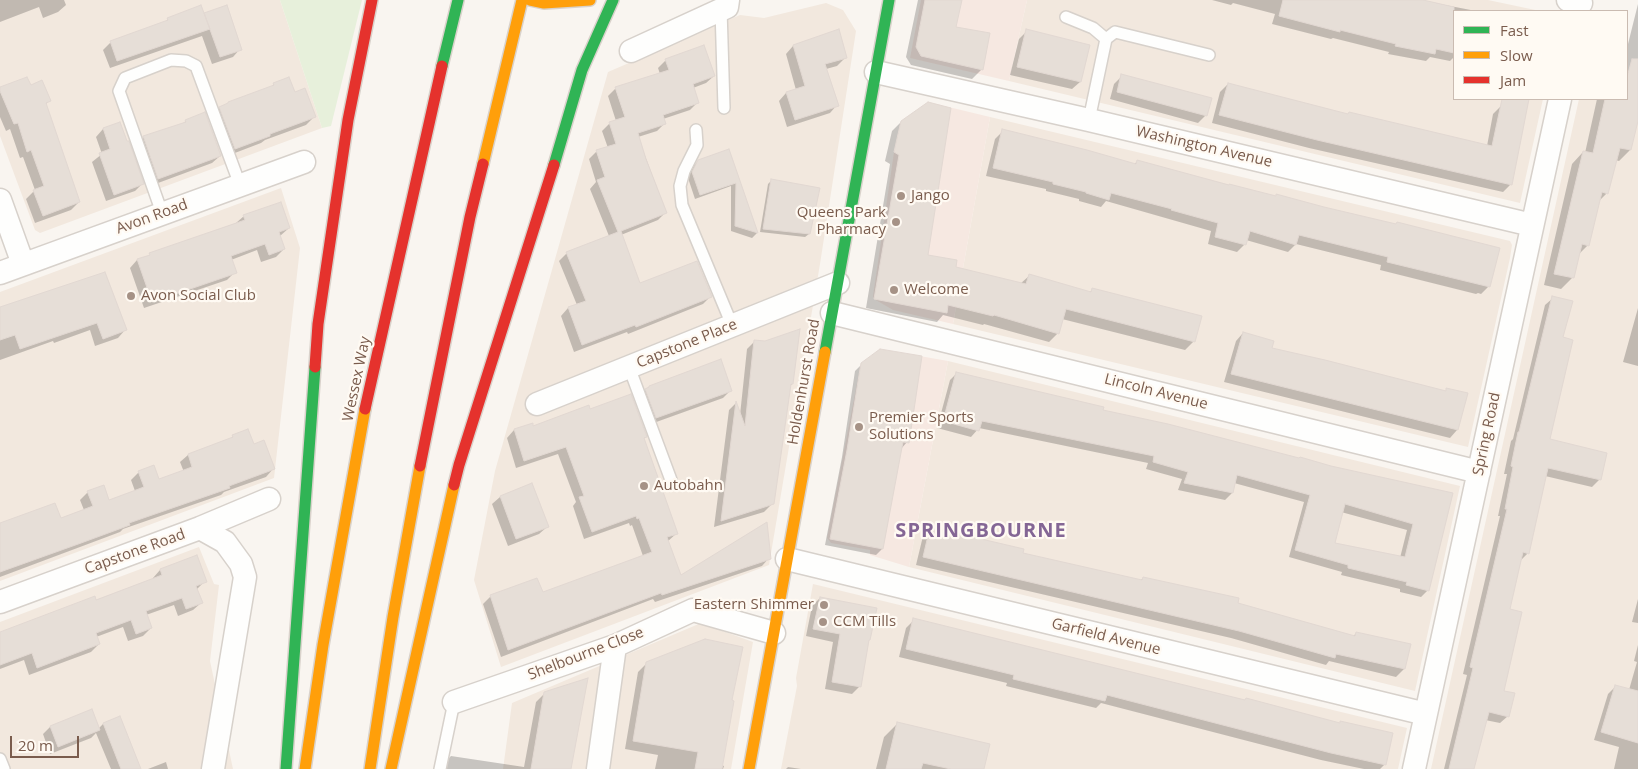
<!DOCTYPE html>
<style>
body{margin:0}
#map{position:relative;width:1638px;height:769px;overflow:hidden;background:#f9f5f0;font-family:"Open Sans",sans-serif}
canvas{display:block}
.legend{position:absolute;left:1453px;top:10px;width:175px;height:90px;box-sizing:border-box;background:#fffaf3;border:1px solid #cabbb1;margin:0;padding:6px 9px;list-style:none;font-size:15px;color:#7a5c4d}
.legend li{display:flex;align-items:center;gap:10px;height:25px}
.legend b{width:25px;border:1px solid #cabbb1}
.scale{position:absolute;left:10px;top:736px;width:69px;height:22px;box-sizing:border-box;border:2px solid #7a5c4d;border-top:0;padding-left:6px;font-size:15px;line-height:18px;white-space:nowrap;color:#7a5c4d;-webkit-text-stroke:4px #fffaf3;paint-order:stroke}
</style>
<div id="map">
<canvas width="1638" height="769"></canvas>
<ul class="legend">
<li><b style="height:6px;background:#30b455"></b>Fast</li>
<li><b style="height:6px;background:#ff9f0a"></b>Slow</li>
<li><b style="height:6px;background:#e5322d"></b>Jam</li>
</ul>
<div class="scale">20 m</div>
</div>
<script>
const ctx = document.querySelector('canvas').getContext('2d');
ctx.lineJoin = 'round';
function fillPath(path, color) { ctx.fillStyle = color; ctx.fill(path, 'evenodd'); }
const shape = rows => new Path2D(rows.map(r => 'M' + r).join(''));
function trace(path, color, width, dash) { ctx.strokeStyle = color; ctx.lineWidth = width; ctx.lineCap = dash ? 'butt' : 'round'; ctx.setLineDash(dash || []); ctx.stroke(path); }
function write(font, color, halo, rows, align = 'center') {
  ctx.font = font + ' "Open Sans",sans-serif'; ctx.lineWidth = 4.5; ctx.setLineDash([]); ctx.textBaseline = 'middle'; ctx.strokeStyle = halo; ctx.fillStyle = color; for (const [text, x, y, turn = 0] of rows) {
    ctx.save(); ctx.translate(x, y); ctx.rotate((+turn || 0) * Math.PI / 180); ctx.textAlign = isNaN(turn) ? turn : align; if (halo) ctx.strokeText(text, 0, 0); ctx.fillText(text, 0, 0); ctx.restore();
  }
}
fillPath(shape([
 [0,0,280,0,322,128,40,233,35,230,0,136],
 [1027,0,1488,0,1540,11,1454,11,1454,99,1543,99,1520,203,1009,81],
 [826,3,843,10,856,31,820,264,769,565,501,667,474,580,495,471,608,72,740,15,764,18],
 [1627,74,1638,77,1638,769,1431,769,1579,99,1627,99],
 [990,117,1510,241,1512,245,1510,258,1468,447,953,324],
 [281,188,300,248,274,478,0,581,0,292],
 [948,361,1460,486,1415,691,909,567],
 [199,547,214,584,219,585,210,661,233,769,0,769,0,622],
 [813,584,1407,728,1398,769,781,769,797,686,796,678],
 [701,623,753,642,731,769,503,769,512,703]
]), '#f2e8de');
fillPath(shape([
 [921,0,1027,0,1009,81,910,58],
 [928,102,990,117,953,324,893,310,874,299,873,296,894,152,901,121],
 [880,349,948,361,909,567,870,555,870,550,831,543,827,538,861,363]
]), '#f6e8e1');
fillPath(shape([
 [280,0,362,0,331,126,322,128]
]), '#e7f0db');
fillPath(shape([
 [0,0,64,0,66,5,58,12,43,18,39,7,0,22],
 [918,0,960,0,955,28,982,69,972,79,911,65,906,57],
 [1212,0,1419,0,1476,11,1454,11,1454,57,1450,61,1430,57,1426,61,1388,54,1389,52,1333,38,1331,39,1272,24,1275,14,1233,3,1231,5],
 [1638,4,1638,115,1630,150,1619,161,1615,160,1607,193,1598,202,1588,245,1578,255,1572,278,1561,289,1544,285,1572,164,1583,152,1585,153,1597,99,1627,99,1627,48],
 [201,7,204,16,240,49,233,57,212,64,202,36,110,68,103,50,111,42,164,23,168,19],
 [1027,31,1089,46,1080,82,1072,89,1010,75,1019,39],
 [793,46,845,58,837,66,826,69,837,105,830,113,787,127,779,101,786,93,796,90,786,54],
 [666,60,714,76,706,83,693,88,698,102,690,110,663,119,664,124,657,131,638,137,666,212,658,220,621,235,639,284,711,296,703,304,628,334,627,332,574,352,561,316,568,308,577,305,559,261,567,253,609,236,590,189,596,182,589,159,597,151,608,148,602,131,610,123,616,121,608,96,616,88,660,74,658,68],
 [1122,76,1206,115,1198,123,1110,99,1114,84],
 [274,84,294,93,314,117,306,125,265,140,261,143,227,156,212,116,220,108,270,88],
 [1228,84,1347,115,1487,146,1493,114,1501,106,1504,107,1506,99,1529,99,1527,101,1510,185,1503,192,1309,148,1212,123,1220,92],
 [30,87,49,101,45,105,79,202,71,210,35,223,26,199,35,190,23,157,20,158,10,129,6,131,0,117,0,89],
 [186,121,220,156,212,163,150,186,136,145,144,137,182,124],
 [901,122,926,256,954,268,1020,284,1029,276,1089,293,1092,290,1194,341,1185,350,1062,319,1058,333,1049,342,984,324,983,325,943,315,937,322,866,308,890,164,885,161,892,131],
 [119,124,142,184,135,191,106,201,92,162,102,154,96,137,103,129],
 [1003,131,1134,164,1137,162,1275,197,1277,195,1324,208,1498,249,1488,287,1481,294,1478,293,1476,294,1380,270,1381,265,1296,244,1288,252,1246,240,1245,244,1237,252,1208,244,1211,231,1106,201,1101,207,1079,201,1079,199,1046,191,1046,189,986,176,995,139],
 [728,151,757,233,752,238,731,231,731,186,695,199,688,178,693,167,698,161],
 [772,180,809,234,805,237,760,232,768,184],
 [244,216,289,228,280,236,284,249,276,257,261,262,257,250,231,260,235,272,227,280,144,308,130,268,137,260,236,223],
 [105,273,125,330,118,338,95,346,90,330,54,343,53,341,0,360,0,308],
 [1553,298,1562,338,1548,440,1600,479,1592,487,1545,476,1528,553,1521,560,1508,610,1502,691,1508,716,1500,723,1485,720,1472,769,1444,769,1467,675,1463,674,1500,516,1498,516,1507,474,1504,474,1511,441,1513,439,1545,305],
 [1638,308,1638,366,1623,362],
 [1243,333,1270,349,1444,392,1447,390,1466,394,1457,430,1450,438,1224,382,1236,341],
 [755,341,792,384,789,387,772,504,764,512,714,527,729,410,736,403,740,415,747,349],
 [862,364,907,442,901,449,882,549,876,555,825,545,842,457,855,371],
 [957,373,1101,411,1331,467,1452,494,1428,590,1421,597,1400,592,1400,589,1341,575,1342,572,1289,557,1304,502,1234,483,1232,493,1225,500,1178,490,1182,479,1146,469,1148,463,979,428,971,437,937,428,950,380],
 [1341,512,1407,530,1400,558,1334,544],
 [649,387,731,390,723,398,648,425,638,398],
 [590,411,646,437,643,439,677,533,667,542,680,577,769,558,762,566,655,602,653,599,501,657,483,604,491,596,542,594,643,556,632,525,630,526,629,523,584,539,573,506,576,502,558,454,516,468,507,438,514,430,532,425,533,427],
 [233,436,253,445,273,469,266,477,224,492,221,495,123,529,120,532,0,577,0,524,60,519,84,510,80,500,88,492,108,501,135,491,131,480,139,472,159,481,184,472,180,462,188,455,230,440],
 [532,485,547,527,539,534,508,546,492,504,500,497],
 [931,528,1022,554,1140,581,1143,578,1353,637,1356,633,1404,669,1396,677,1329,661,1326,665,1231,638,916,565,923,536],
 [160,570,205,581,196,590,201,603,193,610,178,616,174,605,146,615,151,628,143,636,128,641,123,627,96,637,99,644,91,652,29,675,24,660,0,669,0,634,153,580,153,578],
 [820,598,867,642,860,686,852,694,825,689,833,642,806,636,812,606],
 [1638,599,1638,623,1632,622],
 [914,620,1244,701,1385,764,1380,769,1364,769,1321,760,1101,703,1096,708,1006,686,1007,683,899,657,906,628],
 [1638,645,1638,769,1614,769,1619,747,1594,740,1608,694,1616,686,1629,690,1637,662,1634,661],
 [647,663,730,701,721,765,724,766,723,769,655,769,658,755,625,749,638,672],
 [545,693,570,769,442,769,443,764,451,756,524,767,536,702],
 [898,723,982,769,876,769,884,737],
 [103,724,140,769,111,769,96,733,91,738,50,754,43,734,50,727,98,729],
 [166,762,168,769,148,769],
 [788,767,801,769,786,769]
]), '#0003');
const building = shape([
 [925,0,962,0,956,27,990,33,983,70,921,56,916,47,925,0],
 [1283,0,1423,0,1454,7,1454,53,1436,49,1435,54,1395,46,1396,44,1340,30,1340,32,1279,16,1283,0],
 [201,5,210,29,117,61,110,41,168,20,167,18,201,5],
 [227,5,242,50,220,57,204,13,227,5],
 [839,29,847,58,825,64,839,106,795,120,786,92,805,86,793,45,839,29],
 [1026,29,1090,45,1081,82,1017,67,1026,29],
 [704,45,715,76,693,84,699,103,663,115,666,124,638,133,646,159,667,213,621,231,640,283,697,261,712,297,636,327,635,325,582,345,568,307,586,301,566,252,618,232,597,180,605,177,596,150,616,144,609,122,625,117,615,87,669,70,665,59,704,45],
 [1632,59,1638,59,1638,121,1631,150,1620,148,1608,194,1602,192,1589,246,1582,244,1574,278,1554,274,1583,151,1593,153,1605,99,1627,99,1627,77,1632,59],
 [1121,74,1212,98,1207,116,1117,92,1121,74],
 [27,77,31,85,42,80,51,101,46,103,80,202,43,216,33,190,44,186,31,150,27,152,18,123,14,124,0,91,0,87,27,77],
 [289,77,295,92,305,88,316,117,270,134,270,136,235,149,219,107,228,103,228,102,274,85,273,83,289,77],
 [1228,83,1348,114,1349,112,1492,146,1502,99,1529,99,1512,185,1317,140,1219,115,1228,83],
 [928,102,951,108,928,255,957,260,956,267,1026,284,1029,274,1091,292,1092,288,1202,316,1195,342,1066,309,1059,334,994,315,993,316,948,305,947,313,874,299,899,155,894,152,901,121,928,102],
 [205,112,221,156,158,179,143,136,186,122,185,120,205,112],
 [120,122,127,141,129,141,144,184,114,195,99,153,110,149,103,128,120,122],
 [1002,129,1087,150,1136,164,1137,160,1229,185,1229,184,1276,196,1276,194,1324,207,1396,224,1397,222,1500,248,1490,287,1387,262,1388,257,1299,235,1296,245,1250,231,1246,245,1215,237,1218,223,1171,210,1172,209,1111,193,1109,200,1086,193,1086,192,1053,184,1053,182,993,168,1002,129],
 [729,149,738,175,758,233,735,226,736,183,700,195,692,172,698,160,729,149],
 [771,179,820,188,810,234,763,229,771,179],
 [281,202,290,228,279,232,285,249,269,255,265,244,231,256,237,273,152,302,137,259,150,255,149,253,245,220,243,215,281,202],
 [105,272,127,330,103,339,97,323,20,349,15,335,0,340,0,307,105,272],
 [1552,296,1573,301,1563,337,1573,340,1550,439,1607,453,1601,480,1548,468,1529,554,1523,552,1510,609,1522,612,1504,691,1515,693,1509,717,1489,712,1474,769,1449,769,1473,668,1470,667,1507,509,1505,509,1513,467,1511,466,1518,432,1519,432,1552,296],
 [800,329,793,384,791,384,774,504,721,521,736,401,745,426,754,340,765,341,800,329],
 [1243,332,1274,341,1272,348,1325,360,1446,391,1446,388,1468,393,1458,430,1231,374,1243,332],
 [880,349,922,356,909,443,903,442,883,549,830,539,847,450,861,363,880,349],
 [721,359,732,391,656,418,645,389,649,387,649,386,721,359],
 [956,372,1104,407,1103,410,1168,424,1299,458,1300,457,1331,466,1453,493,1429,591,1406,585,1407,582,1348,568,1348,565,1295,550,1310,495,1237,475,1233,493,1184,483,1188,472,1153,462,1154,456,982,421,979,431,943,421,956,372],
 [1345,504,1413,524,1405,557,1335,543,1345,504],
 [631,394,647,437,644,438,678,534,667,537,681,575,767,522,771,559,662,595,661,593,508,650,490,595,537,578,543,592,652,552,639,518,637,519,636,516,592,532,579,497,584,496,566,447,524,461,514,429,533,423,533,426,589,405,590,409,631,394],
 [248,429,254,444,264,440,275,469,229,486,230,488,129,523,130,525,81,543,0,572,0,523,55,503,61,518,93,506,87,491,104,485,109,500,144,487,138,471,154,465,159,479,192,467,188,454,233,437,232,435,248,429],
 [532,483,549,527,516,539,500,496,532,483],
 [930,527,1024,549,1023,553,1142,580,1143,577,1239,598,1238,603,1355,636,1356,632,1411,644,1405,669,1336,654,1335,658,1239,631,923,557,930,527],
 [197,555,207,582,196,586,203,603,186,609,182,598,146,611,152,628,136,634,131,620,96,633,100,644,37,668,32,653,0,665,0,632,95,596,96,600,162,575,160,569,197,555],
 [820,597,877,608,870,640,869,640,861,687,832,682,840,634,813,629,820,597],
 [913,618,1245,700,1246,698,1340,723,1340,721,1393,733,1386,765,1331,753,1107,695,1105,701,1013,679,1014,675,906,649,913,618],
 [705,639,743,647,732,700,734,701,722,769,695,769,698,752,633,741,646,662,705,639],
 [588,678,571,769,531,769,544,692,588,678],
 [1615,685,1638,691,1638,743,1601,732,1615,685],
 [92,709,100,730,58,747,50,726,92,709],
 [120,716,141,769,121,769,103,723,120,716],
 [897,722,990,744,984,769,951,769,923,763,921,769,886,769,897,722]
]);
fillPath(building, '#e6ded7');
trace(building, '#e2d8d2', 1);
const lane = shape([
 [721,9,724,108],
 [1066,17,1093,28,1106,39],
 [1089,120,1106,39,1115,32,1209,55],
 [696,130,697,145,684,171,680,186,682,205,732,325],
 [162,213,119,91,125,78,171,60,186,61,196,66,240,185],
 [629,367,671,480],
 [0,759,4,769],
 [440,769,454,702]
]);
const street = shape([
 [1568,0,1581,3],
 [631,51,727,7,728,0],
 [876,72,1089,120,1532,225],
 [0,200,23,264],
 [0,273,304,162],
 [832,313,1479,472],
 [537,404,838,283],
 [200,528,225,542,241,564,245,577,213,769],
 [787,559,1426,714],
 [0,602,200,528,269,499],
 [454,702,615,646,693,610,774,633],
 [598,769,615,646],
 [1414,769,1560,99]
]);
const fast = shape([
 [442,66,458,0],
 [554,165,582,70,613,0],
 [825,352,889,0],
 [286,769,315,367]
]);
const slow = shape([
 [530,0,544,3,590,0],
 [483,164,522,0],
 [305,769,323,645,365,409],
 [370,769,393,617,420,466],
 [391,769,454,485],
 [749,769,825,352]
]);
const jam = shape([
 [315,367,318,324,348,120,372,0],
 [365,409,442,66],
 [420,466,470,217,483,164],
 [454,485,459,465,554,165]
]);
trace(lane, '#d7d1cb', 14);
trace(street, '#d7d1cb', 25);
trace(fast, '#d9d2cb', 14);
trace(slow, '#d9d2cb', 14);
trace(jam, '#d9d2cb', 14);
trace(lane, '#fefefd', 11);
trace(street, '#fefefd', 22);
trace(fast, '#30b455', 11);
trace(slow, '#ff9f0a', 11);
trace(jam, '#e5322d', 11);
for (const [x, y, r, color] of [
 [901,196,5,"#a69286"],
 [896,222,5,"#a69286"],
 [894,290,5,"#a69286"],
 [131,296,5,"#a69286"],
 [859,427,5,"#a69286"],
 [644,486,5,"#a69286"],
 [824,605,5,"#a69286"],
 [823,622,5,"#a69286"]
]) { const dot = new Path2D(); dot.arc(x, y, r, 0, 2 * Math.PI); ctx.fillStyle = color; ctx.fill(dot); trace(dot, '#fffaf3', 2); }
write('15px', '#7a5c4d', '#fffaf3', [
 ["Washington Avenue",1204,147,13],
 ["Avon Road",152,217,-20],
 ["Capstone Place",687,344,-22],
 ["Wessex Way",357,379,-78],
 ["Holdenhurst Road",804,382,-80],
 ["Lincoln Avenue",1156,392,14],
 ["Spring Road",1487,434,-78],
 ["Capstone Road",135,552,-20],
 ["Garfield Avenue",1106,637,14],
 ["Shelbourne Close",586,654,-21]
]);
write('15px', '#7a5c4d', '#fffaf3', [
 ["Jango",911,196],
 ["Queens Park",886,213,"right"],
 ["Pharmacy",886,230,"right"],
 ["Welcome",904,290],
 ["Avon Social Club",141,296],
 ["Premier Sports",869,418],
 ["Solutions",869,435],
 ["Autobahn",654,486],
 ["Eastern Shimmer",814,605,"right"],
 ["CCM Tills",833,622]
], 'left');
ctx.letterSpacing = '1px';
write('bold 20px', '#846695', '#fffaf3', [
 ["SPRINGBOURNE",981,531]
]);
ctx.letterSpacing = '0px';
</script>
